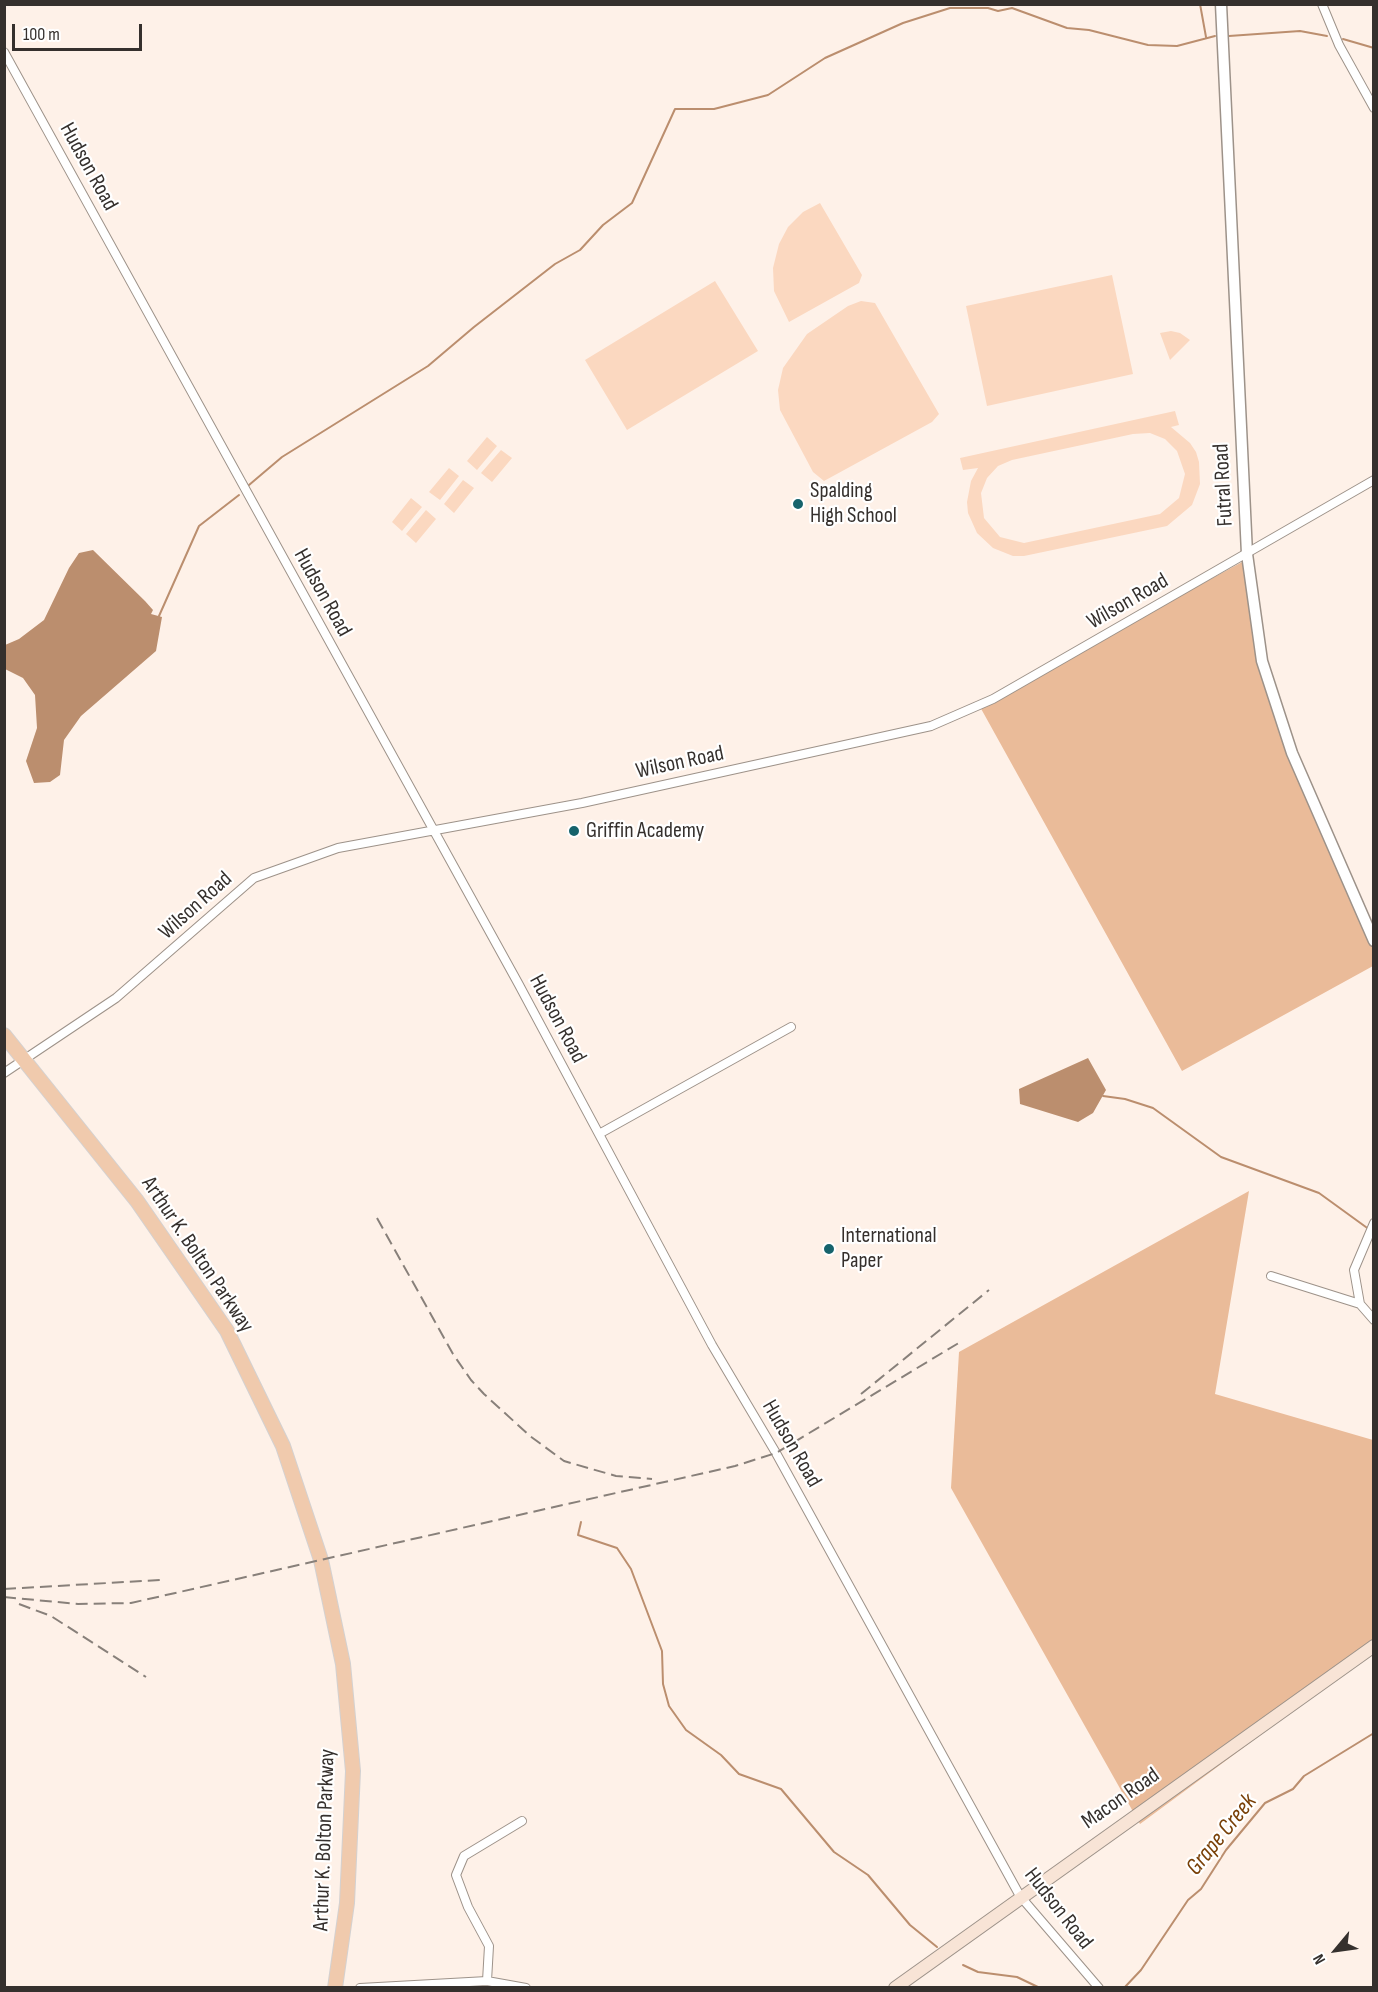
<!DOCTYPE html>
<style>
body{margin:0}
#map{position:relative;width:1378px;height:1992px;overflow:hidden;background:#fef1e8;font-family:"Sofia Sans Condensed",sans-serif}
canvas{display:block}
.frame{position:absolute;inset:0;border:6px solid #35302d;pointer-events:none}
.north{position:absolute;left:1306px;top:1920px;width:60px;height:60px;-webkit-text-stroke:4px #fff;paint-order:stroke;rotate:241deg;font-size:16px;font-weight:700;line-height:24px;text-align:center;color:#35302d}
.north::after{content:'';display:block;margin:auto;width:21px;height:27px;background:#35302d;clip-path:polygon(50% 0,100% 100%,50% 72%,0 100%)}
.scale{position:absolute;left:12px;top:24px;width:130px;height:27px;box-sizing:border-box;border:3px solid #35302d;border-top:0;padding-left:8px;font-size:18px;line-height:21px;white-space:nowrap;color:#35302d;-webkit-text-stroke:4px #fff;paint-order:stroke}
</style>
<div id="map">
<canvas width="1378" height="1992"></canvas>
<div class="frame"></div>
<div class="north">N</div>
<div class="scale">100 m</div>
</div>
<script>
const ctx = document.querySelector('canvas').getContext('2d');
ctx.lineJoin = 'round';
function fillPath(path, color) { ctx.fillStyle = color; ctx.fill(path, 'evenodd'); }
const shape = rows => new Path2D(rows.map(r => 'M' + r).join(''));
function trace(path, color, width, dash) { ctx.strokeStyle = color; ctx.lineWidth = width; ctx.lineCap = dash ? 'butt' : 'round'; ctx.setLineDash(dash || []); ctx.stroke(path); }
function write(font, color, halo, rows, align = 'center') {
  ctx.font = font + ' "Sofia Sans Condensed",sans-serif'; ctx.lineWidth = 4.5; ctx.setLineDash([]); ctx.textBaseline = 'middle'; ctx.strokeStyle = halo; ctx.fillStyle = color; for (const [text, x, y, turn = 0] of rows) {
    ctx.save(); ctx.translate(x, y); ctx.rotate((+turn || 0) * Math.PI / 180); ctx.textAlign = isNaN(turn) ? turn : align; if (halo) ctx.strokeText(text, 0, 0); ctx.fillText(text, 0, 0); ctx.restore();
  }
}
fillPath(shape([
 [820,203,862,275,859,283,789,322,774,291,773,268,779,244,788,227,803,212],
 [1112,275,1133,374,987,406,966,306],
 [715,281,758,351,627,430,585,360],
 [861,301,875,303,939,414,932,422,824,481,813,472,780,410,778,390,783,368,807,334,848,306],
 [1171,331,1180,333,1190,340,1170,360,1160,333],
 [1175,411,1179,425,1171,427,1190,443,1196,452,1199,462,1200,484,1192,505,1167,526,1024,556,1013,556,993,548,977,533,968,513,967,502,971,481,978,468,963,470,960,458],
 [1150,433,1165,439,1177,451,1185,474,1179,498,1160,514,1024,543,1000,537,984,518,981,493,987,478,998,466,1012,460,1133,434],
 [487,437,497,446,477,470,467,461],
 [501,450,512,458,492,482,481,473],
 [449,468,459,476,440,500,429,492],
 [463,480,474,488,454,513,444,504],
 [411,498,422,507,402,531,392,522],
 [426,510,436,519,416,543,406,534]
]), '#fbd8c0');
fillPath(shape([
 [1244,561,1262,671,1363,926,1373,920,1373,966,1182,1071,979,705],
 [1249,1191,1215,1394,1373,1440,1373,1652,1140,1824,951,1488,959,1352]
]), '#eabb99');
fillPath(shape([
 [93,550,145,601,153,610,151,614,162,617,156,651,81,716,64,740,60,775,50,782,34,783,26,761,37,728,35,695,23,678,5,669,5,645,19,639,44,620,69,568,79,553],
 [1088,1058,1106,1090,1093,1113,1078,1122,1020,1104,1019,1089]
]), '#bb8e6e');
trace(shape([
 [1200,4,1206,37],
 [1229,36,1300,31,1327,36],
 [1343,39,1374,48],
 [249,485,282,457,428,366,474,327,555,264,580,250,603,225,632,203,675,109,714,109,768,95,825,58,903,23,950,8,988,8,998,11,1012,8,1067,28,1089,30,1148,45,1177,46,1215,36],
 [159,616,199,526,239,495],
 [1103,1096,1125,1099,1153,1108,1221,1157,1319,1193,1370,1230],
 [581,1522,578,1535,617,1548,631,1569,662,1651,663,1684,669,1706,686,1730,721,1755,739,1774,781,1789,834,1852,868,1875,910,1925,937,1947],
 [963,1965,978,1972,1017,1977,1040,1988],
 [1124,1988,1141,1970,1188,1900,1201,1889,1226,1850,1265,1803,1293,1789,1304,1776,1374,1733]
]), '#bb8e6e', 2);
const minor = shape([
 [1322,4,1339,45,1374,108],
 [4,52,518,983,712,1345,776,1453,1020,1896,1099,1988],
 [4,1073,116,998,254,878,338,848,582,803,931,726,993,699,1374,480],
 [599,1134,791,1027],
 [1374,1223,1354,1270,1360,1304,1374,1320],
 [1271,1276,1360,1304],
 [487,1981,489,1946,468,1907,456,1875,464,1856,522,1821],
 [360,1988,487,1981,526,1988]
]);
const tertiary = shape([
 [1221,4,1247,554,1262,661,1292,753,1374,941]
]);
const secondary = shape([
 [895,1988,1374,1646]
]);
const primary = shape([
 [4,1035,137,1201,227,1331,283,1446,321,1560,343,1664,353,1771,347,1903,335,1988]
]);
trace(minor, '#9d9289', 10);
trace(tertiary, '#9d9289', 13);
trace(secondary, '#9d9289', 14);
trace(primary, '#d3d1d1', 16);
trace(minor, '#fff', 8);
trace(tertiary, '#fff', 10);
trace(secondary, '#f8e4d6', 12);
trace(primary, '#f0caad', 14);
trace(shape([
 [377,1218,453,1354,471,1380,484,1394,530,1436,564,1461,616,1476,652,1479],
 [861,1394,989,1290],
 [4,1589,160,1580],
 [4,1597,78,1604,131,1603,735,1466,776,1453,962,1341],
 [19,1604,51,1616,146,1677]
]), '#88807a', 2, [12, 6]);
for (const [x, y, r, color] of [
 [798,504,6,"#16636c"],
 [574,831,6,"#16636c"],
 [829,1249,6,"#16636c"]
]) { const dot = new Path2D(); dot.arc(x, y, r, 0, 2 * Math.PI); ctx.fillStyle = color; ctx.fill(dot); trace(dot, '#fff', 2); }
write('22px', '#35302d', '#fff', [
 ["Hudson Road",88,167,61],
 ["Futral Road",1224,485,-93],
 ["Hudson Road",322,593,61],
 ["Wilson Road",1128,602,-30],
 ["Wilson Road",680,763,-12],
 ["Wilson Road",196,906,-42],
 ["Hudson Road",557,1019,62],
 ["Arthur K. Bolton Parkway",197,1255,56],
 ["Hudson Road",791,1444,60],
 ["Macon Road",1121,1799,-35],
 ["Arthur K. Bolton Parkway",325,1840,-88],
 ["Hudson Road",1058,1909,52]
]);
write('22px', '#35302d', '#fff', [
 ["Spalding",810,491],
 ["High School",810,516],
 ["Griffin Academy",586,831],
 ["International",841,1236],
 ["Paper",841,1261]
], 'left');
write('italic 24px', '#783f06', '#fff', [
 ["Grape Creek",1222,1835,-51]
]);
</script>
